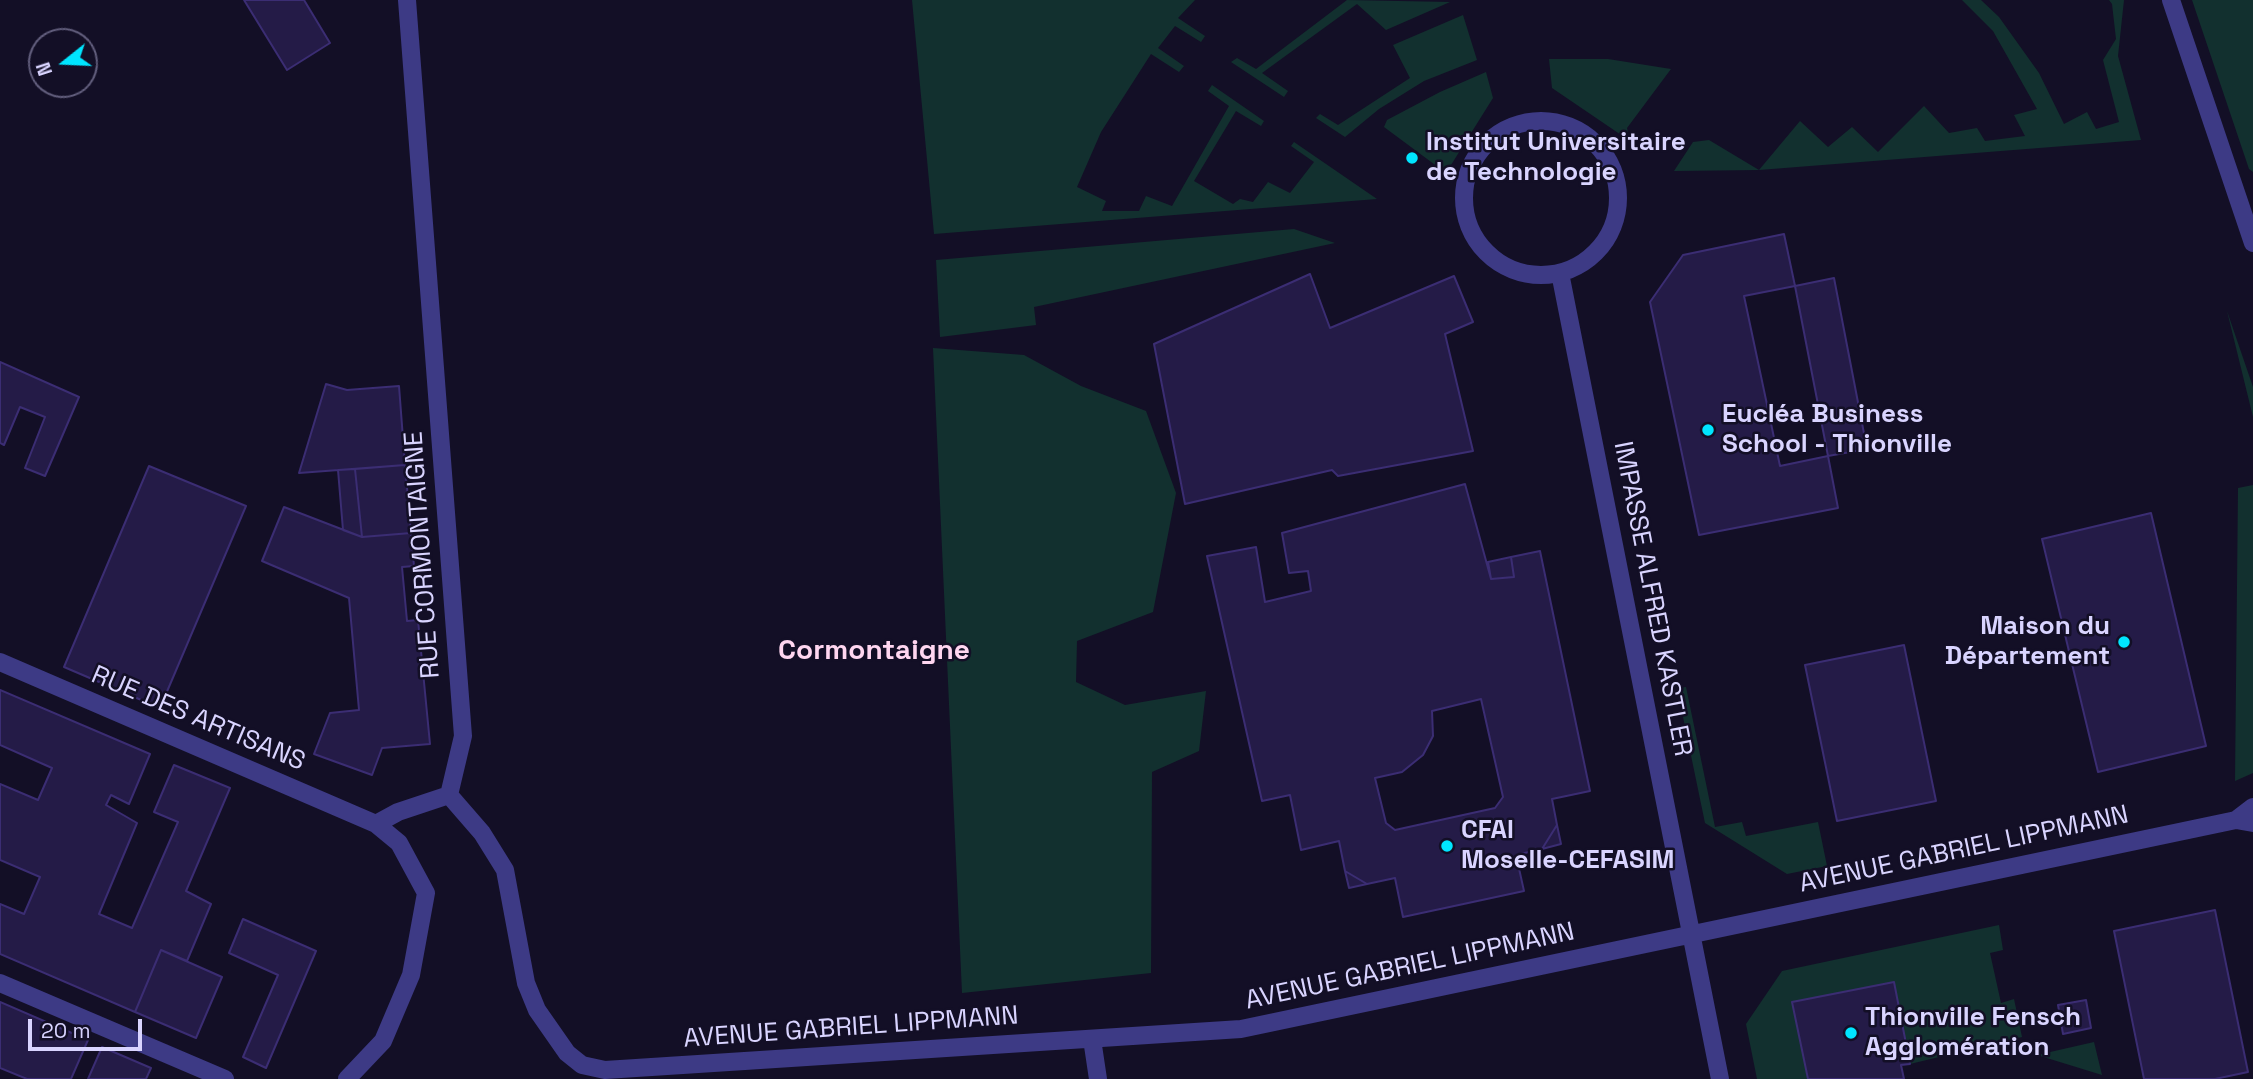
<!DOCTYPE html>
<meta charset="utf-8">
<style>
body{margin:0}
#map{position:relative;width:2253px;height:1079px;overflow:hidden;background:#130f26;font-family:"Space Grotesk",sans-serif}
canvas{display:block}
.north{position:absolute;left:28px;top:28px;width:70px;height:70px;box-sizing:border-box;background:#130f26;border:2px solid #625e7d;border-radius:50%;rotate:252deg;font-size:19px;font-weight:700;line-height:28px;text-align:center;color:#d9d4ff}
.north::after{content:'';display:block;margin:auto;width:24px;height:32px;background:#00e5ff;clip-path:polygon(50% 0,100% 100%,50% 72%,0 100%)}
.scale{position:absolute;left:28px;top:1019px;width:114px;height:32px;box-sizing:border-box;border:4px solid #d9d4ff;border-top:0;padding-left:9px;font-size:21px;line-height:24px;white-space:nowrap;color:#d9d4ff;-webkit-text-stroke:5px #130f26;paint-order:stroke}
</style>
<div id="map">
<canvas width="2253" height="1079"></canvas>
<div class="north">N</div>
<div class="scale">20 m</div>
</div>
<script>
const ctx = document.querySelector('canvas').getContext('2d');
ctx.lineJoin = 'round';
function fillPath(path, color) { ctx.fillStyle = color; ctx.fill(path, 'evenodd'); }
const shape = rows => new Path2D(rows.map(r => 'M' + r).join(''));
function trace(path, color, width, dash) { ctx.strokeStyle = color; ctx.lineWidth = width; ctx.lineCap = dash ? 'butt' : 'round'; ctx.setLineDash(dash || []); ctx.stroke(path); }
function write(font, color, halo, rows, align = 'center') {
  ctx.font = font + ' "Space Grotesk",sans-serif'; ctx.lineWidth = 5; ctx.setLineDash([]); ctx.textBaseline = 'middle'; ctx.strokeStyle = halo; ctx.fillStyle = color; for (const [text, x, y, turn = 0] of rows) {
    ctx.save(); ctx.translate(x, y); ctx.rotate((+turn || 0) * Math.PI / 180); ctx.textAlign = isNaN(turn) ? turn : align; if (halo) ctx.strokeText(text, 0, 0); ctx.fillText(text, 0, 0); ctx.restore();
  }
}
fillPath(shape([
 [912,0,1195,0,1178,18,1205,36,1201,42,1175,26,1158,48,1184,66,1179,72,1151,54,1101,132,1077,187,1106,201,1102,211,1139,211,1146,196,1172,206,1229,106,1208,91,1212,85,1264,121,1261,126,1236,111,1194,181,1233,204,1240,199,1253,202,1268,182,1290,193,1314,162,1291,146,1294,142,1377,199,934,234],
 [1347,0,1450,2,1386,30,1357,4,1262,73,1288,91,1284,97,1231,62,1237,58,1256,69],
 [1962,0,1981,0,1999,17,2039,73,2064,124,2087,112,2096,129,2119,122,2103,60,2116,39,2112,4,2109,0,2124,0,2118,56,2141,140,1759,170,1674,171,1693,142,1709,140,1759,170,1800,121,1828,147,1852,127,1878,152,1924,106,1949,133,1977,128,1985,141,2025,136,2014,115,2037,109,1993,31],
 [2192,0,2253,0,2253,172,2249,169],
 [1463,15,1477,60,1424,81,1379,109,1345,137,1316,118,1320,114,1338,125,1410,78,1393,45],
 [1549,59,1608,59,1671,69,1627,128,1630,141,1552,88],
 [1486,72,1493,98,1446,173,1384,127,1387,120,1440,92],
 [1294,229,1335,243,1034,307,1036,325,940,337,936,260],
 [2227,311,2253,387,2253,417],
 [933,348,1024,355,1081,386,1146,411,1176,493,1153,612,1077,641,1076,682,1125,705,1206,691,1199,751,1152,772,1151,973,962,993],
 [2253,485,2253,773,2235,781,2238,488],
 [1686,687,1715,827,1742,822,1746,836,1818,822,1827,866,1787,874,1705,823,1677,688],
 [1999,925,2003,950,1990,953,2001,1003,2014,999,2022,1037,1910,1064,1893,982,1792,1002,1808,1079,1757,1079,1746,1024,1782,971],
 [2094,1042,2102,1075,2037,1055]
]), '#12302f');
const building = shape([
 [244,0,304,0,330,43,287,70,244,0],
 [1784,234,1795,286,1744,296,1780,466,1828,456,1838,508,1699,535,1650,302,1683,255,1784,234],
 [1310,274,1330,328,1454,276,1473,322,1445,334,1473,451,1338,476,1332,470,1185,504,1154,344,1310,274],
 [1834,278,1867,449,1828,456,1795,286,1834,278],
 [0,362,79,397,45,476,25,468,45,417,20,407,4,445,0,443,0,362],
 [326,384,347,390,399,386,405,465,299,473,326,384],
 [405,465,411,533,362,537,355,469,405,465],
 [149,466,246,506,160,708,64,667,149,466],
 [355,469,362,537,343,530,338,470,355,469],
 [1465,484,1491,579,1514,577,1511,557,1540,551,1590,791,1552,799,1557,825,1542,849,1516,855,1524,891,1403,917,1395,878,1367,884,1345,871,1339,841,1301,850,1290,795,1262,801,1207,556,1256,547,1265,602,1311,591,1308,571,1289,573,1282,533,1465,484],
 [1481,699,1503,797,1495,808,1395,830,1386,823,1375,778,1402,772,1423,755,1433,736,1432,711,1481,699],
 [284,507,362,537,411,533,414,566,402,567,407,621,418,620,430,744,382,748,372,775,314,754,330,713,359,710,349,598,262,561,284,507],
 [2151,513,2206,746,2098,772,2042,539,2151,513],
 [1511,557,1514,577,1491,579,1488,562,1511,557],
 [1904,645,1936,801,1837,821,1805,665,1904,645],
 [0,690,150,754,129,804,111,795,106,805,137,823,99,914,132,928,178,822,154,812,174,765,230,788,186,891,211,904,187,961,161,950,135,1012,0,954,0,904,24,914,40,877,0,860,0,784,38,800,52,768,0,745,0,690],
 [1557,825,1561,844,1542,849,1557,825],
 [1345,871,1367,884,1349,888,1345,871],
 [2215,910,2248,1072,2215,1079,2144,1079,2114,931,2215,910],
 [243,919,316,951,266,1068,243,1057,278,975,229,953,243,919],
 [161,950,222,977,196,1038,135,1012,161,950],
 [1894,982,1910,1064,1901,1065,1904,1079,1808,1079,1792,1002,1894,982],
 [2086,1000,2091,1028,2063,1034,2058,1005,2086,1000],
 [0,1002,88,1040,71,1079,27,1079,0,1068,0,1002],
 [102,1047,151,1068,146,1079,88,1079,102,1047]
]);
fillPath(building, '#241b47');
trace(building, '#3b2d73', 2);
trace(shape([
 [407,0,463,736,449,795],
 [2171,0,2253,243],
 '1464 198a77 77 0 1 1 154 0a77 77 0 1 1-154 0Z',
 [1560,273,1720,1079],
 [0,662,376,824,399,843,426,893,411,975,383,1041,347,1079],
 [449,795,482,833,505,870,526,983,537,1010,567,1053,582,1065,605,1070,1241,1029,2236,820,2253,823],
 [2236,820,2253,807],
 [376,824,398,812,449,795],
 [0,983,225,1079],
 [1092,1039,1098,1079]
]), '#3d3a85', 18);
for (const [x, y, r, color] of [
 [1412,158,7,"#00e5ff"],
 [1708,430,7,"#00e5ff"],
 [2124,642,7,"#00e5ff"],
 [1447,846,7,"#00e5ff"],
 [1851,1033,7,"#00e5ff"]
]) { const dot = new Path2D(); dot.arc(x, y, r, 0, 2 * Math.PI); ctx.fillStyle = color; ctx.fill(dot); trace(dot, '#130f26', 2.5); }
write('bold 26px', '#d9d4ff', '#130f26', [
 ["Institut Universitaire",1426,143],
 ["de Technologie",1426,173],
 ["Eucléa Business",1722,415],
 ["School - Thionville",1722,445],
 ["Maison du",2110,627,"right"],
 ["Département",2110,657,"right"],
 ["CFAI",1461,831],
 ["Moselle-CEFASIM",1461,861],
 ["Thionville Fensch",1865,1018],
 ["Agglomération",1865,1048]
], 'left');
write('26px', '#d9d4ff', '#130f26', [
 ["RUE CORMONTAIGNE",423,555,-94],
 ["IMPASSE ALFRED KASTLER",1652,599,79],
 ["RUE DES ARTISANS",198,719,23],
 ["AVENUE GABRIEL LIPPMANN",1964,850,-12],
 ["AVENUE GABRIEL LIPPMANN",1410,967,-12],
 ["AVENUE GABRIEL LIPPMANN",851,1028,-4]
]);
write('bold 28px', '#ffd6f0', '#130f26', [
 ["Cormontaigne",874,651]
]);
</script>
